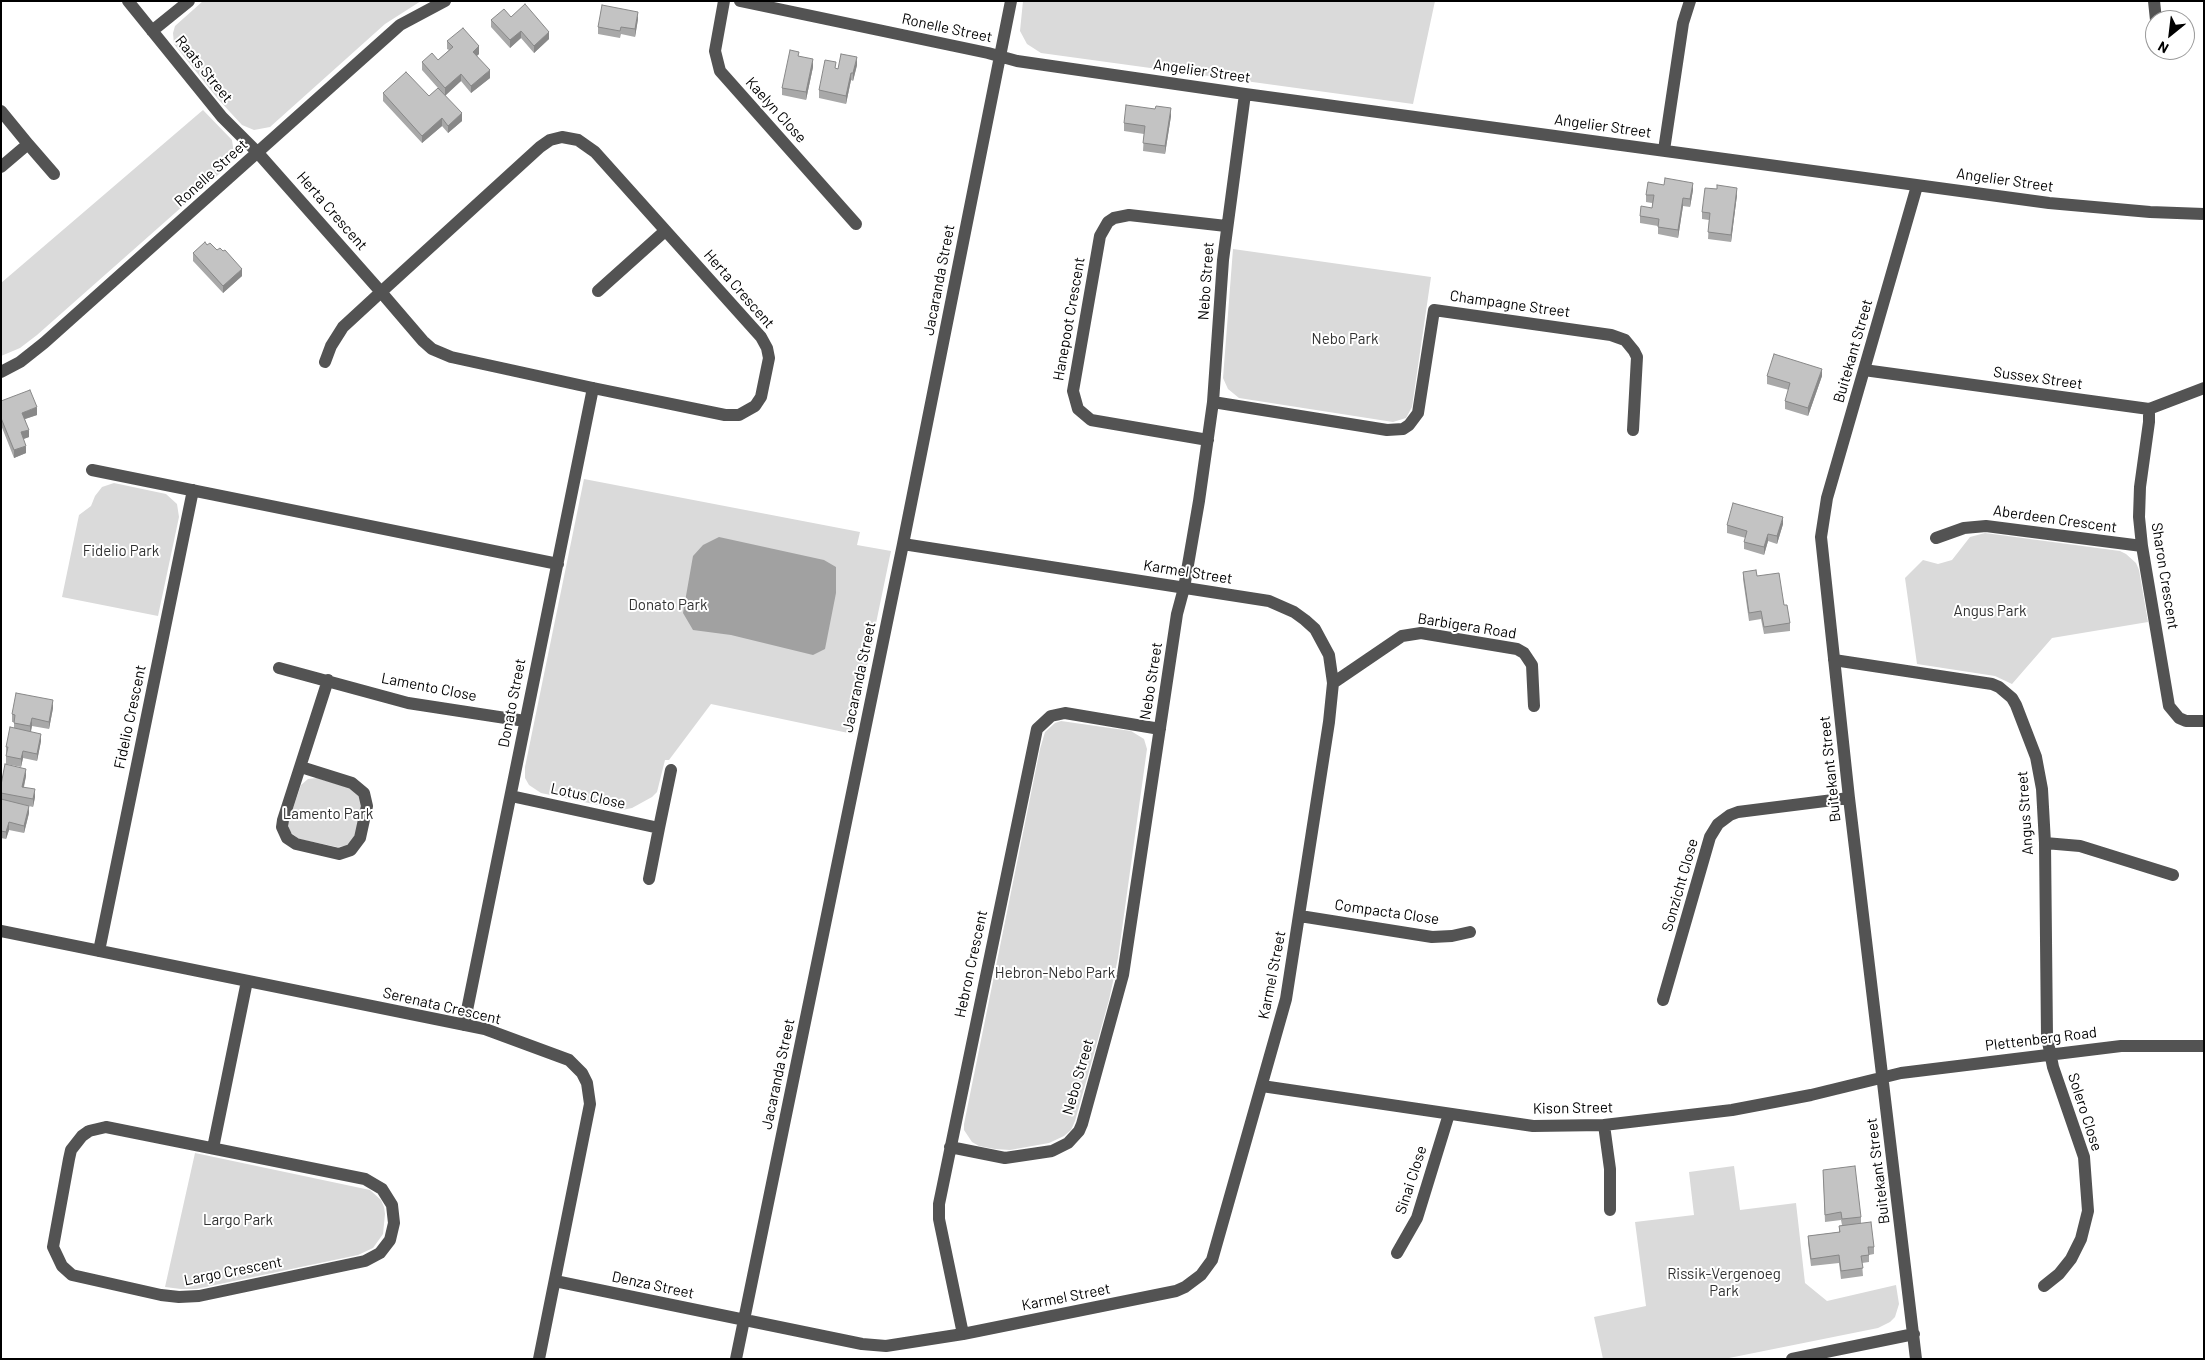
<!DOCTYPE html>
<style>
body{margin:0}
#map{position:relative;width:2205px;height:1360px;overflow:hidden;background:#fff;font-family:Barlow,sans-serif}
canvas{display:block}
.frame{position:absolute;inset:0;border:2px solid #000;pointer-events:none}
.north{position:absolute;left:2145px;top:10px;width:50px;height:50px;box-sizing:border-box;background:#fff;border:1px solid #999;border-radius:50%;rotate:209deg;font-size:14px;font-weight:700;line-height:20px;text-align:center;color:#000}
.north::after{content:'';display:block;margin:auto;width:18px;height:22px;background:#000;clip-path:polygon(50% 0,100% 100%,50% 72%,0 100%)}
</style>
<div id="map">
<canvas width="2205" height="1360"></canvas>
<div class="frame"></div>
<div class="north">N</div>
</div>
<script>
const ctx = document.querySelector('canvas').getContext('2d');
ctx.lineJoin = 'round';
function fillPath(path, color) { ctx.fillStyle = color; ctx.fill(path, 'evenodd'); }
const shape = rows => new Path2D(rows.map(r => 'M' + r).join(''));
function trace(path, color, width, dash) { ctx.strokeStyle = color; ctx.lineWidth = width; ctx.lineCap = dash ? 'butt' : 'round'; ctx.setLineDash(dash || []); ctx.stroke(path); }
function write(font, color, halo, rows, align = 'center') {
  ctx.font = font + ' Barlow,sans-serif'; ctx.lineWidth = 4; ctx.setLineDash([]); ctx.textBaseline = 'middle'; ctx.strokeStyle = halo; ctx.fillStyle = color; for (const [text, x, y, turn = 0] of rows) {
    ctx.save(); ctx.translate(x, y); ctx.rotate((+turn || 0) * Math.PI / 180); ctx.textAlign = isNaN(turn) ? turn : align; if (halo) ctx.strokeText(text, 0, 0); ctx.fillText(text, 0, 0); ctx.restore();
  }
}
fillPath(shape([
 [203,1,329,2,421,1,385,24,270,127,254,130,242,125,218,99,174,44,173,33,175,26],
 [1023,1,1435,1,1413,104,1041,53,1027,44,1020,31],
 [203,110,232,140,234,154,227,167,37,335,20,348,1,356,1,283],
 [1233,249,1431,277,1412,407,1406,418,1393,422,1239,398,1228,389,1223,378],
 [584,479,860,532,857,545,891,551,853,734,711,704,669,760,665,760,657,792,652,797,632,808,622,810,541,793,529,785,525,778,525,767],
 [114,483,166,494,177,504,179,517,158,616,62,597,79,515,91,506,95,496,102,487],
 [1985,533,2120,551,2126,554,2136,563,2139,570,2148,622,2052,638,2012,684,1995,676,1917,664,1905,578,1923,560,1938,564,1952,560,1970,537],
 [1061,721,1131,731,1144,739,1147,749,1118,958,1109,1000,1075,1121,1071,1130,1064,1136,1049,1143,1010,1150,995,1149,979,1146,972,1142,964,1130,964,1124,1040,749,1045,732,1055,723],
 [317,778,350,788,359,794,362,805,355,837,347,846,337,847,299,839,290,832,288,823,301,785,308,779],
 [195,1153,370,1190,381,1200,384,1207,385,1214,383,1234,373,1248,358,1255,196,1289,181,1289,165,1287],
 [1734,1166,1740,1210,1796,1203,1805,1283,1827,1301,1896,1285,1899,1304,1895,1317,1890,1322,1878,1328,1724,1359,1603,1359,1594,1317,1646,1306,1635,1222,1694,1215,1689,1172]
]), '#dadada');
fillPath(shape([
 [719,537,824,560,836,567,836,593,825,649,813,655,731,635,693,630,683,613,693,556,703,545]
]), '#a1a1a1');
trace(shape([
 [128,1,222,117,258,153,381,292,423,341,432,349,451,357,593,388,725,415,739,415,755,406,761,397,769,358,767,348,761,337,595,152,578,140,562,137,550,140,540,147,381,292,343,327,331,346,325,362],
 [724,1,715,51,720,71,856,224],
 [740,1,988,53,1017,61,1245,94,2049,203,2150,212,2204,214],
 [2154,1,2156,20],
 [152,31,189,1],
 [1,111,28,144,1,167],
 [28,144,54,174],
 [1664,150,1683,23,1690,1],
 [598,291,665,231],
 [1864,370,2149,409,2204,388],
 [1,372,20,362,44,343,400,25,445,1],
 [1213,402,1387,430,1403,429,1409,425,1418,413,1434,310,1611,335,1625,340,1634,351,1637,357,1633,430],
 [2149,409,2149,422,2140,487,2139,517,2142,546,2169,706,2179,718,2186,721,2204,721],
 [1208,440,1091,420,1078,409,1073,391,1100,236,1108,222,1114,218,1129,215,1226,226],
 [92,470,558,564],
 [1936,538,1964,528,1986,526,2142,546],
 [1834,660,1992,684,1999,687,2012,698,2016,705,2036,757,2042,789,2045,843,2047,1037,2053,1067,2084,1157,2088,1211,2081,1239,2071,1259,2059,1274,2044,1286],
 [279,668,408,703,525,721],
 [1333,683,1402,636,1421,633,1517,649,1524,653,1532,665,1534,706],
 [301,767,352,783,364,793,367,806,360,838,351,850,339,854,296,844,287,838,282,827,283,820,328,680],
 [511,796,659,828,649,879],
 [659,828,671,770],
 [2045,843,2080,846,2173,875],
 [1300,916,1432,937,1452,936,1470,932],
 [1,931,485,1029,569,1060,582,1073,587,1083,590,1104,539,1359],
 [99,951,193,490],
 [1663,1000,1710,837,1718,824,1730,815,1738,812,1849,798],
 [464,1025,593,388],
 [1262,1086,1533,1126,1604,1125,1732,1110,1811,1095,1901,1073,2121,1046,2204,1046],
 [1604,1125,1610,1169,1610,1210],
 [106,1127,365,1179,382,1189,392,1205,394,1223,390,1240,380,1253,365,1261,199,1296,179,1297,161,1295,72,1275,62,1266,53,1247,69,1159,71,1150,82,1136,89,1131,106,1127],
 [950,1147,1005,1158,1052,1151,1068,1143,1079,1131,1082,1124,1123,975,1177,614,1184,588,1199,501,1213,402,1223,260,1245,94],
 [213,1148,247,981],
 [1397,1253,1417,1218,1449,1114],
 [555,1281,862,1344,886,1346,963,1334,1176,1291,1185,1287,1201,1275,1212,1260,1286,999,1329,722,1333,683,1329,655,1315,629,1305,620,1294,612,1269,601,903,544],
 [963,1334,939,1219,939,1204,1037,729,1051,716,1065,713,1160,729],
 [736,1359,903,544,1011,1],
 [1792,1359,1914,1334],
 [1916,1359,1849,798,1821,537,1827,498,1917,186]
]), '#535353', 12);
fillPath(shape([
 [511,17,549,39,534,53,521,38,510,48,491,27,491,20],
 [638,19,635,37,621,34,620,38,598,34,598,27],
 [447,41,479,54,477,56,490,78,471,93,461,81,445,95,462,121,448,133,442,126,422,143,383,101,383,93,429,96,438,88,422,70,422,62,438,60,449,50,447,49],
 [799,56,813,67,806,100,782,95,782,88],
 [857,65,853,81,851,80,846,104,819,98,819,90,836,68,838,69],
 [1155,109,1171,116,1165,154,1143,151,1144,134,1124,131,1124,123],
 [1693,190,1690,207,1683,206,1678,238,1658,234,1658,226,1640,223,1640,216,1652,208,1652,203,1646,202,1646,195],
 [1737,195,1731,242,1708,239,1709,220,1702,219,1702,212],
 [207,245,242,276,223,293,193,261,193,253],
 [1767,376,1822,376,1808,416,1785,409,1785,401,1789,390,1767,384],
 [1,401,37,415,25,419,29,437,23,439,26,453,14,458,1,425],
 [1783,524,1777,544,1768,541,1764,555,1744,549,1744,542,1746,538,1727,533,1727,525],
 [1743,572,1757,576,1784,605,1790,623,1790,631,1764,634,1761,619,1749,621,1743,579],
 [53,708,49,729,32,726,31,732,41,741,37,761,23,758,21,767,6,764,6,747,14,728,14,722,12,722,12,714],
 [26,776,24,787,35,797,33,807,21,804,29,813,24,833,9,830,6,839,1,838,1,785],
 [1823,1170,1861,1217,1861,1223,1874,1247,1874,1254,1869,1255,1869,1262,1862,1263,1863,1276,1841,1279,1839,1263,1811,1266,1808,1243,1808,1236,1839,1232,1839,1226,1842,1225,1841,1220,1825,1222]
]), '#a8a8a8');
fillPath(shape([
 [638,12,638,19,635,37,635,29],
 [521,31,521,38,510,48,510,40],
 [549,32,549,39,534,53,534,46],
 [479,46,479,54,473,59,473,52],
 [857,57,857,65,853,81,853,73],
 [813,59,813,67,806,100,806,92],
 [490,70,490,78,471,93,471,86],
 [851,73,851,80,846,104,846,96],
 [461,74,461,81,445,96,445,88],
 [1171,108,1171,116,1165,154,1165,146],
 [462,113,462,121,448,133,448,126],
 [442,118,442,126,422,143,422,136],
 [1693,183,1693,190,1690,207,1690,199],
 [1737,188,1737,195,1731,242,1731,235],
 [1683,198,1683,206,1678,238,1678,230],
 [242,269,242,276,223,293,223,286],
 [1822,369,1822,376,1808,416,1808,408],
 [37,407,37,415,22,420,22,413],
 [29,430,29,437,21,440,21,432],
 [26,446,26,453,14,458,14,450],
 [1783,517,1783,524,1777,544,1777,536],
 [1768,534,1768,541,1764,555,1764,547],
 [53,700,53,708,49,729,49,722],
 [32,718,32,726,30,734,30,726],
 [41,734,41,741,37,761,37,754],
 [23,751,23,758,21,767,21,759],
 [26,769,26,776,22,794,22,787],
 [35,789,35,797,33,807,33,799],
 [29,806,29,813,24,833,24,826],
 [9,822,9,830,6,839,6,832]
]), '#888');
const building = shape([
 [525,4,549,32,534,46,521,31,510,40,491,20,504,9,511,17,525,4],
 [602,5,638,12,635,29,621,27,620,31,598,27,602,5],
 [463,28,479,46,473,52,490,70,471,86,461,74,445,88,422,62,432,53,438,60,453,47,447,41,463,28],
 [790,50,799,52,798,56,813,59,806,92,782,88,790,50],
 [841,54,857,57,853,73,851,73,846,96,819,90,825,60,836,62,835,68,838,69,841,54],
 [406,72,429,96,438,88,462,113,448,126,442,118,422,136,383,93,406,72],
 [1126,105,1155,109,1156,106,1171,108,1165,146,1143,143,1145,126,1124,123,1126,105],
 [1665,178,1693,183,1690,199,1683,198,1678,230,1658,227,1659,219,1640,216,1641,206,1652,208,1654,195,1646,195,1648,182,1664,185,1665,178],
 [1717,185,1737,188,1731,235,1708,232,1710,213,1702,212,1705,188,1717,189,1717,185],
 [205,242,207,245,210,243,217,250,220,248,223,251,225,250,242,269,223,286,193,253,205,242],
 [1774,354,1822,369,1808,408,1785,401,1790,383,1767,376,1774,354],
 [30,390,37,407,22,413,29,430,21,432,26,446,14,450,1,418,1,401,30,390],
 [1733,503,1783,517,1777,536,1768,534,1764,547,1744,542,1747,531,1727,525,1733,503],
 [1756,570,1757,576,1779,573,1784,605,1787,605,1790,623,1764,627,1761,611,1749,613,1743,572,1756,570],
 [16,693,53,700,49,722,32,718,30,726,14,723,15,715,12,714,16,693],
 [10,727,41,734,37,754,23,751,21,759,6,756,8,747,6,747,10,727],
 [5,764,26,769,22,787,35,789,33,799,1,793,1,785,5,764],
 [1,799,29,806,24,826,9,822,6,832,1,831,1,799],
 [1855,1166,1861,1217,1842,1219,1841,1212,1825,1215,1823,1170,1855,1166],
 [1871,1222,1874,1247,1868,1247,1869,1255,1861,1256,1863,1268,1841,1271,1839,1255,1811,1259,1808,1236,1840,1232,1839,1226,1871,1222]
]);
fillPath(building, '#c3c3c3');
trace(building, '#888', 1);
write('15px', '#000', '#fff', [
 ["Ronelle Street",947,28,12],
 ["Raats Street",204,69,51],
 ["Angelier Street",1202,71,8],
 ["Kaelyn Close",776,110,48],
 ["Angelier Street",1603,126,8],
 ["Ronelle Street",211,173,-42],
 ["Angelier Street",2005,180,8],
 ["Herta Crescent",332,211,49],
 ["Jacaranda Street",939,280,-79],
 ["Nebo Street",1206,281,-86],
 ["Herta Crescent",739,289,49],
 ["Champagne Street",1510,304,8],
 ["Hanepoot Crescent",1069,319,-80],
 ["Buitekant Street",1853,351,-74],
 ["Sussex Street",2038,378,8],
 ["Aberdeen Crescent",2055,519,8],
 ["Karmel Street",1188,572,9],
 ["Sharon Crescent",2165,576,81],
 ["Barbigera Road",1467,626,9],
 ["Jacaranda Street",859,677,-78],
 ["Nebo Street",1151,681,-81],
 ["Lamento Close",429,687,11],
 ["Donato Street",512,703,-79],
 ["Fidelio Crescent",130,717,-78],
 ["Buitekant Street",1830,769,-96],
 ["Lotus Close",588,796,12],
 ["Angus Street",2025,813,-94],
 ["Sonzicht Close",1680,885,-74],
 ["Compacta Close",1387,912,8],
 ["Hebron Crescent",971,964,-78],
 ["Karmel Street",1272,975,-79],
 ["Serenata Crescent",442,1006,13],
 ["Plettenberg Road",2041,1039,-7],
 ["Jacaranda Street",778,1074,-78],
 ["Nebo Street",1078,1077,-74],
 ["Kison Street",1573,1108,-1],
 ["Solero Close",2085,1112,72],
 ["Buitekant Street",1878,1171,-97],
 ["Sinai Close",1411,1180,-72],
 ["Largo Crescent",233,1271,-11],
 ["Denza Street",653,1285,12],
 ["Karmel Street",1066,1297,-11]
]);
write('15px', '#313131', '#fff', [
 ["Nebo Park",1345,339],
 ["Fidelio Park",121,551],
 ["Donato Park",668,605],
 ["Angus Park",1990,611],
 ["Lamento Park",328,814],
 ["Hebron-Nebo Park",1055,973],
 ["Largo Park",238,1220],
 ["Rissik-Vergenoeg",1724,1274],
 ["Park",1724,1291]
]);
</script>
